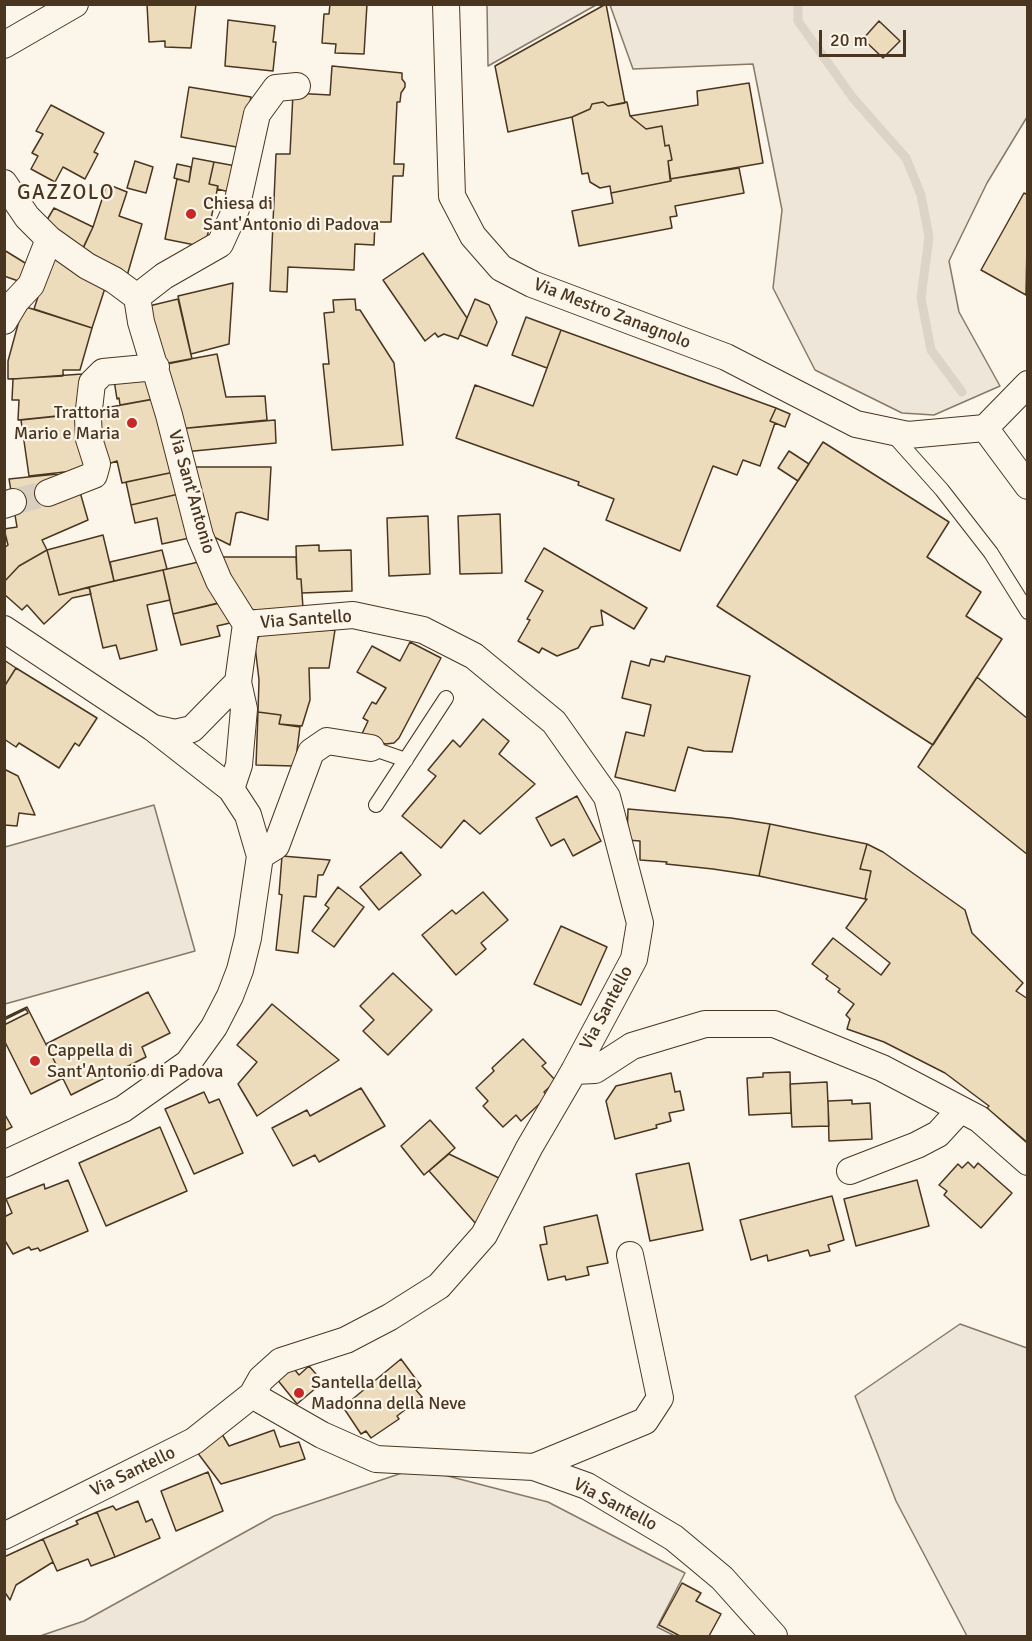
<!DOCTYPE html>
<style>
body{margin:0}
#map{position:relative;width:1032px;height:1641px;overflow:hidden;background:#fbf6e9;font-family:Signika,sans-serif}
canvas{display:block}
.frame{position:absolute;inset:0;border:6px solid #4a3520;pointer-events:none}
.scale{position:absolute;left:819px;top:30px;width:87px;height:27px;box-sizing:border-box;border:3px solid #4a3520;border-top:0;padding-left:8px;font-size:18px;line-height:21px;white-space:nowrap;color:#4a3520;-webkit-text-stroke:4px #fbf6e9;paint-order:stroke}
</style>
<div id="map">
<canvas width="1032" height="1641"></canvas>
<div class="frame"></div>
<div class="scale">20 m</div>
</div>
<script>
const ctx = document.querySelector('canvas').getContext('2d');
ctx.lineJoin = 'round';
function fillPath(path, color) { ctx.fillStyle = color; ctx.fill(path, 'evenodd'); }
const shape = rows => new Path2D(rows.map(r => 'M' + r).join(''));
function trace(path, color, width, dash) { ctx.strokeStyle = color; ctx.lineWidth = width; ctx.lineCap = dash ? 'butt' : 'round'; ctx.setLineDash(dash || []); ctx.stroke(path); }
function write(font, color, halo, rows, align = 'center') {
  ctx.font = font + ' Signika,sans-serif'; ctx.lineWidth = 4.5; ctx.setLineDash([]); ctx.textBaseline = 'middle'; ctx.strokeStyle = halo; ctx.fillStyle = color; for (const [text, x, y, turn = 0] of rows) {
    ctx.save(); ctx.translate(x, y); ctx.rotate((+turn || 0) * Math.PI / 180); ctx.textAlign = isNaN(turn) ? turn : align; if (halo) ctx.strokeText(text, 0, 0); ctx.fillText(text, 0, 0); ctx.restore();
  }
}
const green = shape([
 [487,4,596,4,596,5,488,66,487,4],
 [610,5,1027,5,1027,117,987,183,949,261,959,312,1000,386,934,415,902,413,815,370,773,288,782,210,753,64,633,69,610,5],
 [154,805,195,951,5,1004,5,847,154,805],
 [960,1324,1027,1348,1027,1636,967,1636,896,1501,855,1396,960,1324],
 [417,1468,548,1502,685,1573,657,1627,675,1636,40,1636,84,1621,274,1516,417,1468]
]);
fillPath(green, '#ede6d9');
trace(green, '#887966', 1.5);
trace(shape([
 [798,4,798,21,853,98,906,158,921,195,929,237,921,298,931,350,962,392]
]), '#dcd4c6', 9);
const building = shape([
 [147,4,196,4,191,48,165,47,165,41,149,42,147,4],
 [330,4,367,4,364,54,335,53,336,44,322,43,324,14,329,14,330,4],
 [606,4,625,103,608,106,603,102,592,104,590,109,572,117,508,132,495,66,606,4],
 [228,20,275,26,273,42,276,42,273,71,225,66,228,20],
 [879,21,900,41,883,58,863,39,879,21],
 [332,66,402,73,402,79,405,83,405,87,401,93,400,102,397,102,394,164,404,164,403,176,393,176,391,222,375,222,374,245,355,244,354,270,288,267,287,292,270,291,276,154,290,154,293,93,330,95,332,66],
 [749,83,763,163,670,179,668,161,672,160,669,145,665,146,662,126,646,129,630,116,698,105,697,91,749,83],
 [189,87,251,97,242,148,181,137,189,87],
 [603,102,608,106,627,102,630,116,646,129,662,126,665,146,669,145,672,160,668,161,671,181,611,193,610,186,600,188,590,182,588,173,582,174,572,117,590,109,592,104,603,102],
 [51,105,104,133,94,152,98,154,85,179,63,167,55,182,31,169,38,156,32,153,43,134,36,131,51,105],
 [193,158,214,162,209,184,218,186,205,247,165,239,177,179,189,182,193,158],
 [135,161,153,167,146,193,127,188,135,161],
 [214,162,236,166,230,192,217,189,218,186,209,184,214,162],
 [177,164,191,167,189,182,174,178,177,164],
 [739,168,744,193,675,206,677,216,670,217,672,228,579,246,572,211,613,203,611,193,671,181,670,179,739,168],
 [107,184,127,192,119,216,142,224,127,276,81,253,93,227,107,184],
 [1024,193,1028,195,1026,295,981,270,1024,193],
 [54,208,93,227,81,252,44,225,54,208],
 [4,250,30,266,24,283,4,276,4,250],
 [423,253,467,318,458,339,444,334,438,337,435,333,425,341,383,280,423,253],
 [52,254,107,282,92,328,34,309,52,254],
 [233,283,229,344,191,354,178,296,233,283],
 [178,299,192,359,162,365,149,306,178,299],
 [355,299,356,310,360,310,394,363,403,445,332,450,323,364,329,364,324,313,334,312,333,300,355,299],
 [475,299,489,305,497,322,487,346,460,335,475,299],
 [23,306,92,328,80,370,63,370,63,376,8,379,8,361,23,306],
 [526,317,561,330,547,368,512,355,526,317],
 [561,330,776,408,770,421,775,423,760,466,743,460,737,475,713,466,680,551,606,520,614,499,578,485,579,482,456,438,475,385,533,406,561,330],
 [217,354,226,397,265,396,267,420,178,429,163,364,217,354],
 [82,374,86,413,18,420,19,400,12,400,13,379,82,374],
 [114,380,156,381,159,398,120,405,119,398,117,399,114,380],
 [160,398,179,471,122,483,117,461,108,464,94,410,160,398],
 [776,408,790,414,785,427,770,421,776,408],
 [79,414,91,469,29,476,21,420,79,414],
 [275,420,276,443,184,452,178,429,275,420],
 [823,442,949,522,927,557,981,592,966,616,1002,639,933,745,717,606,823,442],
 [789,451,809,464,798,481,778,468,789,451],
 [189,467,271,467,268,520,241,512,236,513,230,545,204,532,189,467],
 [179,471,183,493,131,505,126,482,179,471],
 [57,474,58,483,80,492,88,520,42,540,47,550,19,566,4,582,4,548,8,545,4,529,17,527,9,479,57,474],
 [183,493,194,537,162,544,157,518,135,523,131,505,183,493],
 [500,514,502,573,460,574,458,516,500,514],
 [428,516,430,574,389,576,387,518,428,516],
 [103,535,114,581,59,595,47,550,103,535],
 [319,545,319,551,351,550,352,591,302,593,301,579,297,579,296,546,319,545],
 [544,548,647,608,634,629,601,610,603,625,591,627,578,648,557,656,542,648,539,653,518,641,530,620,527,619,543,591,525,581,544,548],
 [47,550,59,595,89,587,91,594,72,598,44,624,27,605,22,610,4,594,4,582,19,566,47,550],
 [162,550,167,569,114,581,110,562,162,550],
 [218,557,296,557,297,579,301,579,303,608,260,611,250,609,218,557],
 [203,561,222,602,173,614,163,570,203,561],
 [163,570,170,600,147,605,157,650,120,659,116,645,103,648,89,587,163,570],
 [224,602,230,623,217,626,220,636,181,645,173,614,224,602],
 [335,630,329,668,309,668,310,700,302,726,279,724,281,715,258,712,259,680,255,646,259,636,262,633,335,630],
 [410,642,441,658,399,738,394,743,386,744,360,738,368,721,363,718,372,702,376,704,386,688,357,672,372,646,400,661,410,642],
 [666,656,750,676,732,752,704,751,688,747,675,791,615,777,626,732,644,736,651,705,622,698,631,661,649,666,651,659,664,662,666,656],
 [4,660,16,668,4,687,4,660],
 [16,668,97,718,79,746,75,743,59,768,19,743,16,747,4,739,4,687,16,668],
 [977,677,1028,719,1028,855,918,767,977,677],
 [258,712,281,715,279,724,300,727,295,766,256,765,258,712],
 [483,719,509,741,499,754,535,784,480,834,464,820,441,848,402,816,436,776,428,770,453,740,460,747,483,719],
 [4,769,18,776,35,815,19,813,17,826,4,825,4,769],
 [577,796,601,841,573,856,564,839,551,846,536,818,577,796],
 [628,809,731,818,770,824,759,876,713,869,666,864,667,862,640,860,640,841,627,840,628,809],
 [770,824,867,844,860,869,871,871,865,899,759,876,770,824],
 [867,844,883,852,965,910,972,933,1023,983,1016,991,1028,999,1028,1143,987,1108,989,1106,945,1073,884,1042,847,1029,850,1019,846,1015,854,1004,838,992,840,989,826,979,828,976,812,964,833,938,881,975,890,963,846,928,867,899,865,899,871,871,860,869,867,844],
 [401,852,421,875,379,910,360,887,401,852],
 [282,856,330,860,323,875,318,875,316,897,304,896,298,953,276,950,282,895,279,894,282,856],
 [338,887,364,907,334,947,312,931,329,908,325,905,338,887],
 [483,892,508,920,481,943,486,949,456,975,422,935,452,910,456,914,483,892],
 [561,926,607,947,581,1005,534,984,561,926],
 [393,973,432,1010,388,1055,363,1031,374,1020,360,1006,393,973],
 [148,992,170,1033,142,1047,146,1057,71,1095,46,1044,148,992],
 [272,1004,339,1060,257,1116,238,1084,257,1062,237,1045,272,1004],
 [27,1007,63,1078,31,1094,4,1040,4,1018,27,1007],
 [26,1009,28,1013,4,1025,4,1020,26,1009],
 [523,1039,546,1063,542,1066,556,1081,544,1092,548,1096,521,1121,516,1115,503,1127,483,1106,488,1101,476,1088,494,1071,492,1068,523,1039],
 [790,1072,791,1113,749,1115,747,1078,763,1077,763,1073,790,1072],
 [671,1073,675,1092,680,1091,684,1110,669,1113,671,1121,656,1125,657,1128,615,1139,606,1101,616,1086,671,1073],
 [827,1082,829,1126,792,1127,790,1084,827,1082],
 [361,1088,385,1126,319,1162,315,1155,293,1166,272,1128,307,1110,310,1116,361,1088],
 [204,1092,209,1103,219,1099,243,1153,194,1174,165,1109,204,1092],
 [852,1100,852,1104,870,1103,872,1139,829,1141,828,1101,852,1100],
 [4,1113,12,1127,4,1131,4,1113],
 [430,1120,455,1148,424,1175,401,1146,430,1120],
 [160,1127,187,1191,106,1226,79,1163,160,1127],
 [449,1154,499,1178,477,1225,429,1171,449,1154],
 [968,1162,974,1168,978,1163,1012,1193,981,1228,944,1195,947,1191,939,1185,958,1164,962,1168,968,1162],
 [689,1163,703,1230,650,1241,636,1174,689,1163],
 [68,1180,88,1231,40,1251,38,1248,31,1250,29,1247,13,1254,4,1239,4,1217,12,1213,6,1199,44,1184,45,1189,68,1180],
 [917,1180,929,1226,856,1246,844,1199,917,1180],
 [832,1196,844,1240,828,1245,830,1251,810,1256,808,1250,768,1261,767,1255,751,1260,740,1220,832,1196],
 [597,1215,608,1263,587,1267,589,1275,566,1280,565,1276,548,1280,540,1245,547,1244,544,1227,597,1215],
 [401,1359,421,1386,416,1390,422,1397,397,1416,399,1419,371,1438,366,1431,361,1434,343,1407,401,1359],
 [291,1365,299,1375,309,1366,323,1382,297,1404,276,1378,291,1365],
 [274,1430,280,1447,299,1442,305,1459,221,1484,197,1452,222,1434,229,1446,274,1430],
 [208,1472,223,1511,176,1531,161,1491,208,1472],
 [138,1501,146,1522,152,1519,160,1538,115,1557,97,1512,113,1506,116,1510,138,1501],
 [97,1512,115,1557,91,1566,88,1559,57,1571,43,1539,78,1524,76,1521,97,1512],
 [43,1539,53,1562,16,1585,10,1600,4,1591,4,1557,43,1539],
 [682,1583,701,1593,696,1601,721,1614,709,1636,680,1636,659,1625,682,1583]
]);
fillPath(building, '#ecdcbc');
trace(building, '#4a3520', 1.5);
trace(shape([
 [13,502,48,493]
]), '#d8cfc1', 26, [26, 13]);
const lane = shape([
 [893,435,942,490,991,553,1028,612],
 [371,748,406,760],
 [376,805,446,698]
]);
const street = shape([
 [446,4,452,196,473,236,501,268,532,284,726,357,856,424,908,435,985,428,1028,384],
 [4,45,75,4],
 [4,183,27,217,49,239,87,266,114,280,137,297],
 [137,297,141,322,169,415,200,536,219,581,246,624,238,682,244,709,239,765,231,789],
 [137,297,164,276,220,244,236,209,257,114,276,88,297,86],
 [4,321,16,301,31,285,49,239],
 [985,428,1028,486],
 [48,493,94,475,97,464,89,439,88,418,92,383,103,372,156,367],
 [4,505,13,502],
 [4,629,153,728,231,789,248,815,260,856,248,938,240,970,230,996,214,1027,188,1063,123,1109,4,1164],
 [153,728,175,733,192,729,238,682],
 [260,856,276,846,311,752,327,741,371,748],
 [574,1071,595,1070,632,1046,705,1024,774,1024,882,1068,979,1119,1028,1162],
 [850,1171,917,1145,938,1134,960,1110],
 [252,1395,322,1435,376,1459,534,1467,587,1486,674,1538,722,1578,774,1636],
 [534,1467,645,1421,660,1398,630,1255],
 [4,1536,194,1441,252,1395,261,1379,281,1361,346,1340,390,1317,439,1286,484,1235,529,1148,574,1071,634,959,640,923,607,797,554,722,474,656,423,630,353,615,246,624]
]);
trace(lane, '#4a3520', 16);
trace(street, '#4a3520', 28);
trace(lane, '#fbf6e9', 14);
trace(street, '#fbf6e9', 26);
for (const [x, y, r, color] of [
 [191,214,6,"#c62828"],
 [132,423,6,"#c62828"],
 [35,1061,6,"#c62828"],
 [299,1393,6,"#c62828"]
]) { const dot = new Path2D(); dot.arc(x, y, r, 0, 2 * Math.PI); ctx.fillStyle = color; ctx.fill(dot); trace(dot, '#fbf6e9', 2); }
write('18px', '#4a3520', '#fbf6e9', [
 ["Chiesa di",203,204],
 ["Sant'Antonio di Padova",203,225],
 ["Trattoria",120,413,"right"],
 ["Mario e Maria",120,434,"right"],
 ["Cappella di",47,1051],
 ["Sant'Antonio di Padova",47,1072],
 ["Santella della",311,1383],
 ["Madonna della Neve",311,1404]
], 'left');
write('18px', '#4a3520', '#fbf6e9', [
 ["Via Mestro Zanagnolo",612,314,21],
 ["Via Sant'Antonio",191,492,74],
 ["Via Santello",306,620,-4],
 ["Via Santello",607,1008,-62],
 ["Via Santello",133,1472,-26],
 ["Via Santello",615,1505,28]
]);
ctx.letterSpacing = '1.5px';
write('21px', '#4a3520', '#fbf6e9', [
 ["GAZZOLO",66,193]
]);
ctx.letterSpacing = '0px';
</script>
